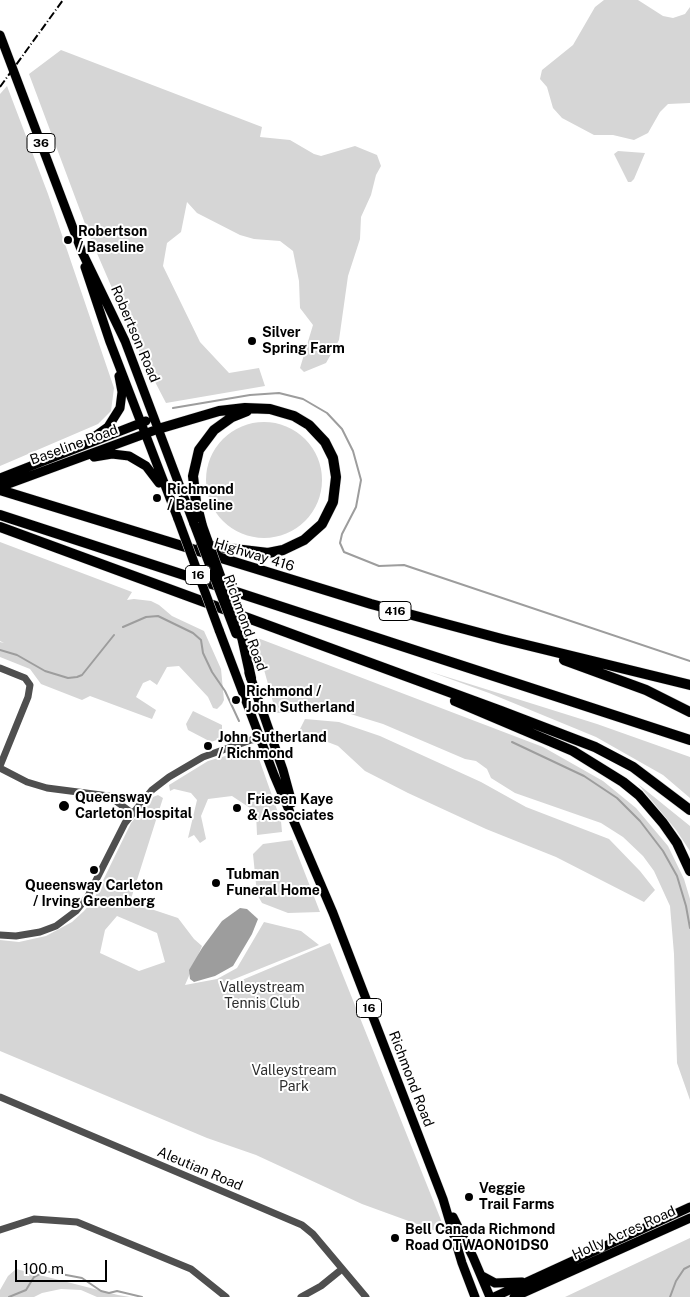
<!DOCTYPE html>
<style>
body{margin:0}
#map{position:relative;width:690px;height:1297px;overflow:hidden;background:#fff;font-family:"Public Sans",sans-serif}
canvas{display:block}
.scale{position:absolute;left:15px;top:1260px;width:92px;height:22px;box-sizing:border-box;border:2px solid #000;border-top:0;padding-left:6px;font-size:15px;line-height:18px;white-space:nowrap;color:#000;-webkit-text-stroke:4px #fff;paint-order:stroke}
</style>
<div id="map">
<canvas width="690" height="1297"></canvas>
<div class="scale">100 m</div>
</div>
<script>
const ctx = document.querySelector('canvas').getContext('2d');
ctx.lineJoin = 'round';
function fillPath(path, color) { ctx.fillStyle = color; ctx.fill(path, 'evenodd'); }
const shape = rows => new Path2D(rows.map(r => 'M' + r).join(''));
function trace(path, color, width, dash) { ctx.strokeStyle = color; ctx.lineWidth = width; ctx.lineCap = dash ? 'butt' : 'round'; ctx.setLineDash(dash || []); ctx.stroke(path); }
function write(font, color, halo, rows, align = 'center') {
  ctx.font = font + ' "Public Sans",sans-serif'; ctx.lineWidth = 4; ctx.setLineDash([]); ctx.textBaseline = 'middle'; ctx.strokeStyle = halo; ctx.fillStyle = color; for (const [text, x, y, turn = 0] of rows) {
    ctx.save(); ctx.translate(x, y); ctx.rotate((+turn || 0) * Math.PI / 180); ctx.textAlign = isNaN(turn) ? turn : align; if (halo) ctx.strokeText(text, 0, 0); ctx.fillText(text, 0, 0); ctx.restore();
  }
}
fillPath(shape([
 [604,0,638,0,663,16,673,18,685,14,690,7,690,103,668,104,660,112,648,133,634,140,613,135,594,135,562,118,553,108,547,87,540,79,542,70,573,45,595,7],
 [61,50,262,127,260,137,290,140,314,154,321,156,355,146,377,155,381,166,376,175,371,195,361,217,360,239,348,276,339,340,326,363,304,372,300,368,313,325,300,308,299,281,293,251,280,241,254,239,240,235,197,213,187,202,181,232,167,243,163,266,200,342,229,373,259,368,265,386,166,403,140,353,90,237,29,74],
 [7,86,48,194,114,388,111,411,98,424,0,466,0,94],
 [618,151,645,153,634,179,631,182,628,182,614,154],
 '206 480a58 58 0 1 1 116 0a58 58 0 1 1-116 0Z',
 [0,542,132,592,127,600,134,599,151,601,159,605,172,616,204,631,221,669,224,700,222,704,217,709,213,708,208,697,179,666,167,667,157,685,150,680,143,683,136,697,156,710,152,719,90,696,82,700,41,684,30,669,0,657,0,642,4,643,0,641],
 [255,637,543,747,603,781,636,808,668,846,684,879,690,899,690,1100,677,1063,674,954,670,906,654,871,643,856,623,837,601,823,515,793,491,778,487,769,476,761,465,759,383,724,344,712,276,713],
 [428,671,597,724,690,757,690,798,663,775,596,737,489,693],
 [193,711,222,725,222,738,211,742,188,730,186,724],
 [305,719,339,722,380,736,481,782,526,807,609,839,640,871,655,890,644,902,556,857,486,829,408,793,365,771,338,746,299,731],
 [246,750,253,751,258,756,281,821,282,832,257,835,256,812,232,796,208,799,201,816,206,839,200,843,194,835,188,838,197,800,191,793,174,789,170,791,169,785,208,761],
 [638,784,690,826,690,851,676,830],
 [158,795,163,798,130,902,178,918,194,939,202,946,185,985,217,979,237,968,264,922,301,931,319,945,222,984,223,988,330,943,447,1235,362,1204,256,1155,207,1138,0,1051,0,940,19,942,46,936,72,922,84,911,94,899,131,823,153,797],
 [117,916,157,933,165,962,139,971,100,953,105,930],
 [292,840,320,912,288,913,262,903,257,894,253,854,263,844],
 [690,1238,690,1297,565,1297],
 [16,1269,118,1295,130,1297,97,1297,81,1290,61,1289,42,1293,34,1297,0,1297,0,1290,8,1276]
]), '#d6d6d6');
fillPath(shape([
 [240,908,247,909,258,919,252,934,233,966,215,976,194,982,190,979,189,970,202,948,222,921]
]), '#9d9d9d');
trace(shape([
 [173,408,250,395,279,393,303,399,327,413,342,429,353,451,361,480,356,507,342,534,340,543,344,552,379,566,404,565,690,661],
 [123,627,146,617,158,616,193,633,201,640,203,653,212,672,225,691,239,721],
 [0,650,17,655,45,671,68,678,77,677,82,675,114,635],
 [512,742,584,776,617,798,640,821,663,851,677,876,686,906,690,928],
 [9,1297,26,1290,34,1277,45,1271,82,1278,101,1291,109,1293,117,1291,142,1297],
 [670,1297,676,1281,684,1269,690,1266]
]), '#9d9d9d', 2);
const major = shape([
 [0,35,82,252,125,341,194,524],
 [85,267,110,342,178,519],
 [94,437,108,427,120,408,122,392,119,376],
 [94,457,112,454,129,456,146,466,159,483],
 [0,478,146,421],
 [0,487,158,429],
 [219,630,274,775,333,913,443,1199,462,1263,475,1297],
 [249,673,283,770,292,803],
 [453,1217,473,1257,490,1297],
 [482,1276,495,1283,522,1282],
 [494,1297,690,1207],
 [514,1297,690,1218]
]);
const highway = shape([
 [158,429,219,411,245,408,270,409,294,416,309,425,325,442,333,458,336,477,333,502,322,524,304,540,283,550,268,553,201,545],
 [0,490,371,604,502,639,690,685],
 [0,515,690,740],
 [202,526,196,502,193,476,199,450,214,430,232,417,247,411],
 [0,527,501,711,595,747,633,767,690,810],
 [242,637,251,678],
 [564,660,646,690,690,712],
 [455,701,573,751,623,782,639,795,663,823,677,843,690,871]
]);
trace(major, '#dbdbdb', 10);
trace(highway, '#dbdbdb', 11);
trace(shape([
 [0,668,25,678,30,685,28,697,0,766],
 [0,768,27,782,47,788,109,796,132,813],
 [0,935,16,936,40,932,56,926,76,911,88,896,125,823,152,790,169,777,203,757,251,740,270,737],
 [0,1097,302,1225,313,1234,366,1297],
 [0,1230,34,1219,77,1222,191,1269,226,1297],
 [301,1297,321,1286,342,1269]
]), '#4f4f4f', 7);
trace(major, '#000', 9);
trace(highway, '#000', 10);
trace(shape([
 [0,87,63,0]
]), '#000', 2, [8, 2.5, 1, 2.5]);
const majorBridge = shape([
 [178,519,219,630],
 [194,524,236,634]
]);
const highwayBridge = shape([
 [202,526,242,637]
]);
trace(majorBridge, '#dbdbdb', 10, []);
trace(highwayBridge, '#dbdbdb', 11, []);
trace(majorBridge, '#000', 9);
trace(highwayBridge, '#000', 10);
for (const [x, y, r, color] of [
 [68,240,5,"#000"],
 [252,341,5,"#000"],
 [157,498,5,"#000"],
 [236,700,5,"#000"],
 [208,746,5,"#000"],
 [64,806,6,"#000"],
 [237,808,5,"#000"],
 [94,870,5,"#000"],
 [216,883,5,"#000"],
 [469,1197,5,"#000"],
 [395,1238,5,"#000"]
]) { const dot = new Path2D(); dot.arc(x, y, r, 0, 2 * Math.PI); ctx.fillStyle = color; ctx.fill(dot); trace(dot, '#fff', 2); }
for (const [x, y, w] of [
 [41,143,28],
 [198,575,25],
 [395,611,32],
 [369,1008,25]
]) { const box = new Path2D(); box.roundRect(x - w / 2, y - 9.5, w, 19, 4); ctx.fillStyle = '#fff'; ctx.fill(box); trace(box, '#000', 1); }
write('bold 12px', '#000', null, [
 ["36",41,143],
 ["16",198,575],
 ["416",395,611],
 ["16",369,1008]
]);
write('bold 14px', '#000', '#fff', [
 ["Robertson",78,232],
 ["/ Baseline",78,248],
 ["Silver",262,333],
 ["Spring Farm",262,349],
 ["Richmond",167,490],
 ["/ Baseline",167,506],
 ["Richmond /",246,692],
 ["John Sutherland",246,708],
 ["John Sutherland",218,738],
 ["/ Richmond",218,754],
 ["Queensway",75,798],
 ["Carleton Hospital",75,814],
 ["Friesen Kaye",247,800],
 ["& Associates",247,816],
 ["Tubman",226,875],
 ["Funeral Home",226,891],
 ["Queensway Carleton",94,886,"center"],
 ["/ Irving Greenberg",94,902,"center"],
 ["Veggie",479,1189],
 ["Trail Farms",479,1205],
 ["Bell Canada Richmond",405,1230],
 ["Road OTWAON01DS0",405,1246]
], 'left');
write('14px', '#000', '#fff', [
 ["Robertson Road",135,334,67],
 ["Baseline Road",74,445,-20],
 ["Highway 416",254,555,17],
 ["Richmond Road",245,623,70],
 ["Richmond Road",411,1079,69],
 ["Aleutian Road",200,1169,23],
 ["Holly Acres Road",624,1233,-24]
]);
write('14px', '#2d2d2d', '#fff', [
 ["Valleystream",262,988],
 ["Tennis Club",262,1004],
 ["Valleystream",294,1071],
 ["Park",294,1087]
]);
</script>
